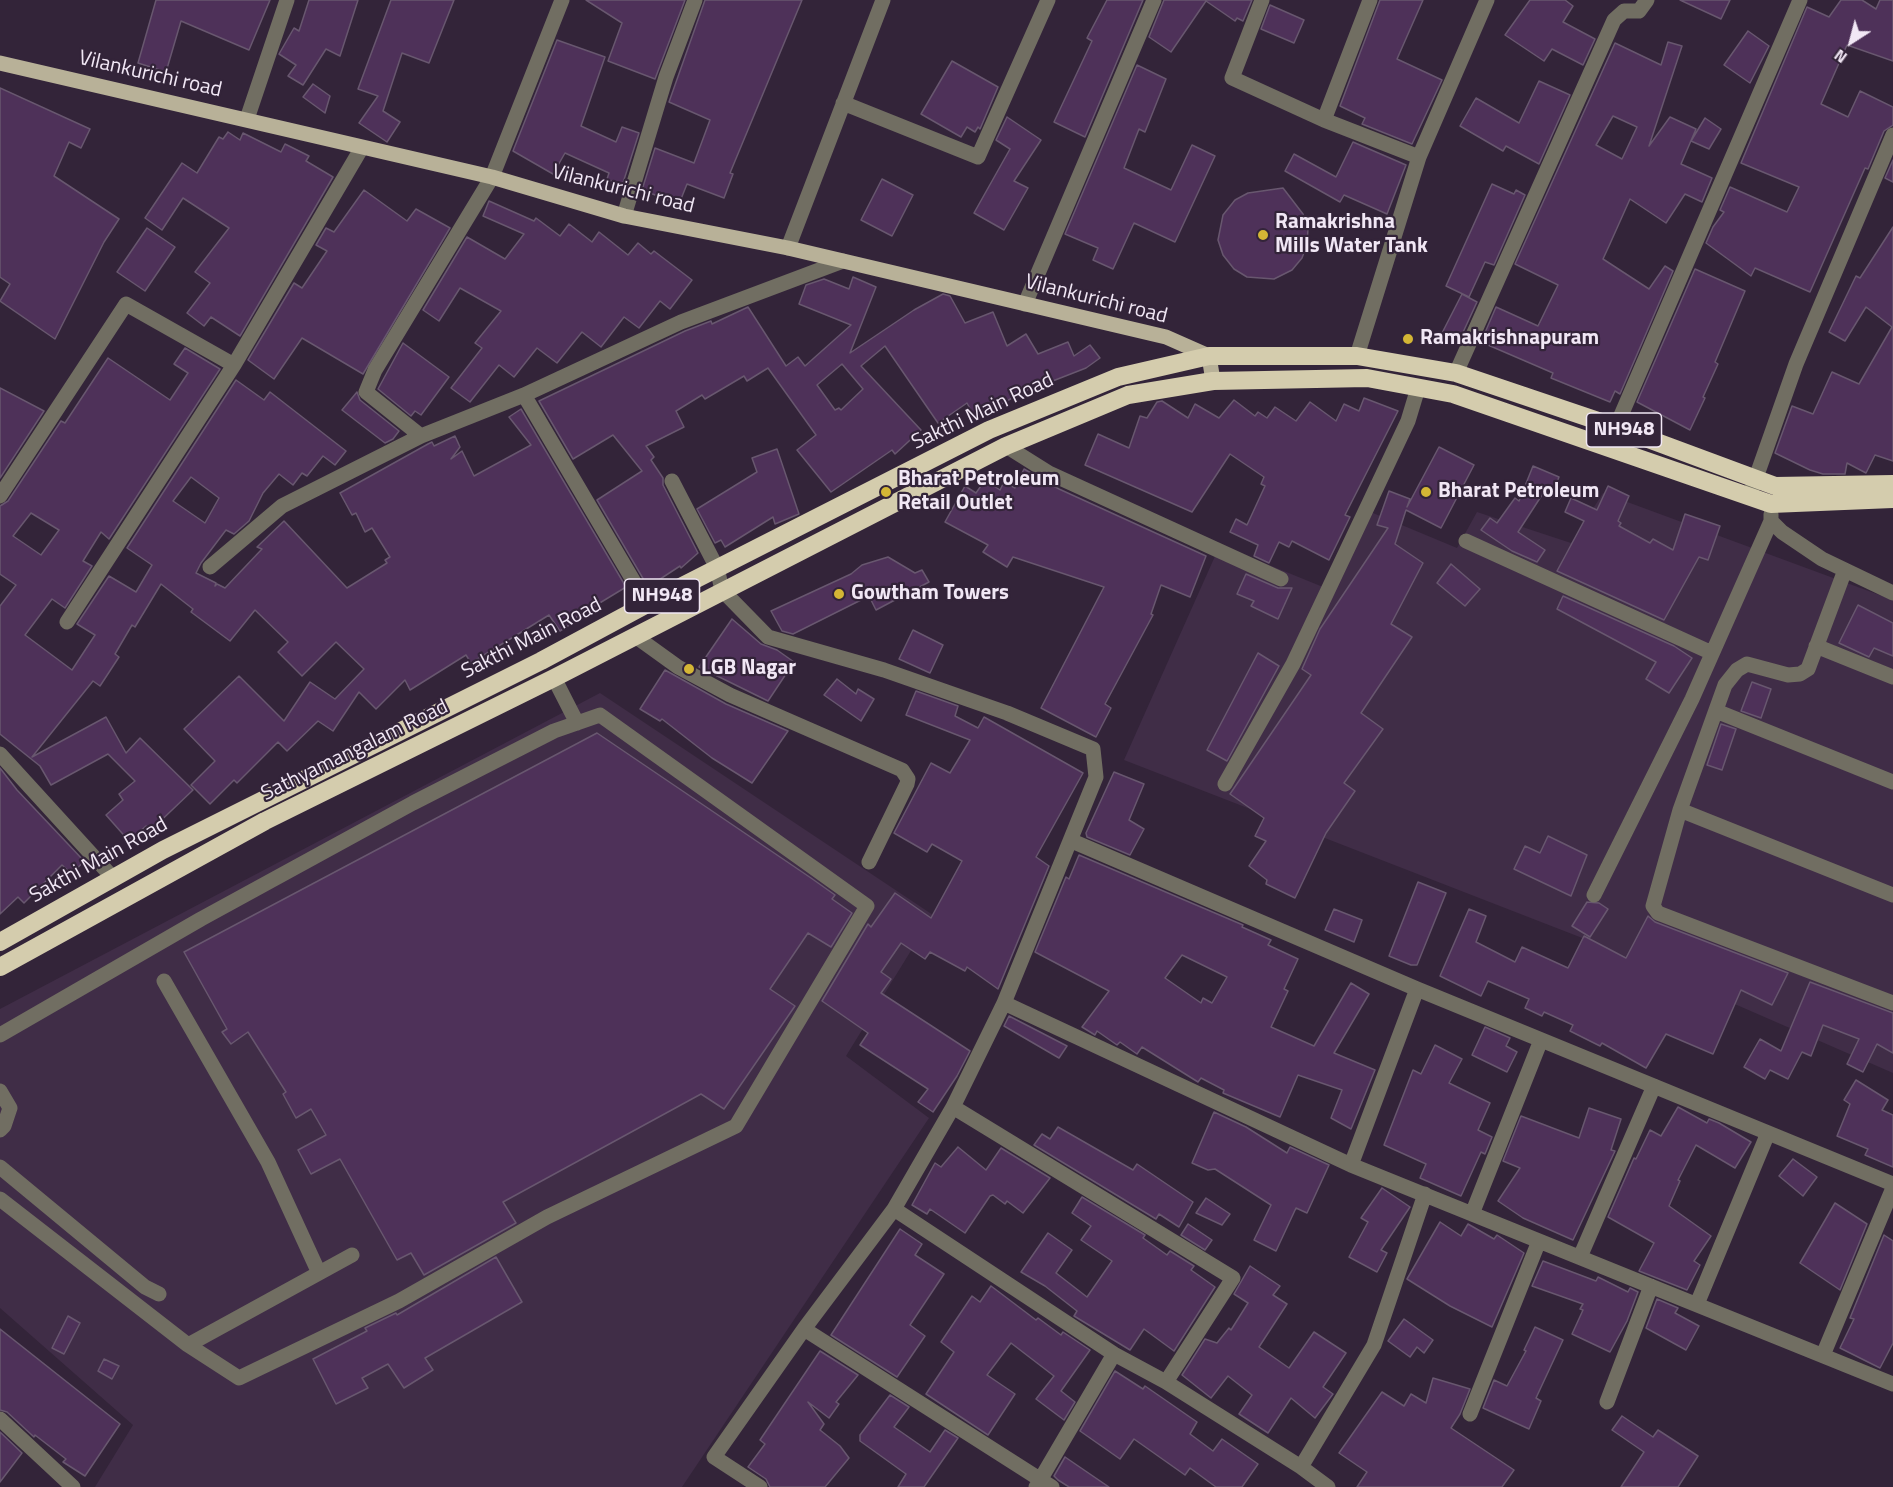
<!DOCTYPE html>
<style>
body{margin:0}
#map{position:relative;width:1893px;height:1487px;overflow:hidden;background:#332439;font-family:"Titillium Web",sans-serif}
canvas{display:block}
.north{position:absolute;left:1821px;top:12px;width:60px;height:60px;-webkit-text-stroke:4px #332439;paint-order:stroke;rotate:216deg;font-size:16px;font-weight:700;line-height:24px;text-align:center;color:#f1e7f5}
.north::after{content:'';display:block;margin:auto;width:21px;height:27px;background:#f1e7f5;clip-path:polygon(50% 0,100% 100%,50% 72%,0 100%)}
</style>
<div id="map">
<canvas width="1893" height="1487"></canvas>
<div class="north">N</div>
</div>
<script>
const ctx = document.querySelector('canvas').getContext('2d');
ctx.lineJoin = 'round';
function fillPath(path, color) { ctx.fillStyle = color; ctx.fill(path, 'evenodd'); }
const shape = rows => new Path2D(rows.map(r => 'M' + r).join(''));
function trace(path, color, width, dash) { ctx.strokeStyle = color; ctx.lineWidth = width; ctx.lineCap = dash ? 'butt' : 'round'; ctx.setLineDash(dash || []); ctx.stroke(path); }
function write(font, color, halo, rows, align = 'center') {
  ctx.font = font + ' "Titillium Web",sans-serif'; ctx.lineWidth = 4.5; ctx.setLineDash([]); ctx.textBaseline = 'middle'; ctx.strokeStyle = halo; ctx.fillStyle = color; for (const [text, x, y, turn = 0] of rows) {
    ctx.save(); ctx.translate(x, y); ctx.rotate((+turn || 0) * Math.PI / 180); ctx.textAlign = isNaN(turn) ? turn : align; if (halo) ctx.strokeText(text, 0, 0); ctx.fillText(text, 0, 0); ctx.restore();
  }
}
fillPath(shape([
 [1603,493,1893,600,1893,1073,1590,941,1124,760,1220,545,1323,587,1361,508,1457,548,1477,512,1571,543],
 [600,693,933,915,846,1056,929,1118,682,1487,95,1487,133,1425,0,1308,0,1009]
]), '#402d47');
const building = shape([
 [156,0,270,0,249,50,181,21,166,72,138,63,156,0],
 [309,0,358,0,340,56,326,49,303,85,288,76,296,65,279,54,294,28,299,31,309,0],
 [391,0,454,0,429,63,402,53,383,111,400,122,387,142,359,123,378,96,358,89,391,0],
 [586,0,685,0,655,79,608,61,622,23,586,0],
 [705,0,802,0,730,173,733,174,724,198,687,184,679,204,642,190,655,148,694,163,710,120,669,102,705,0],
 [1107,0,1143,0,1085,137,1054,122,1092,41,1087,38,1107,0],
 [1164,0,1252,0,1243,21,1237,18,1235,21,1206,1,1171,52,1149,37,1164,0],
 [1380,0,1423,0,1397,59,1442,80,1412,144,1362,124,1365,118,1340,106,1380,0],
 [1530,0,1565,0,1573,6,1563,22,1595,39,1583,65,1552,49,1544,61,1505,35,1530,0],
 [1680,0,1730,0,1721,19,1680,0],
 [1841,0,1862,0,1876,9,1880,0,1893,0,1893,61,1847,45,1821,104,1848,117,1860,91,1893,107,1893,125,1884,131,1868,169,1865,168,1810,292,1755,268,1751,276,1706,243,1713,227,1724,212,1720,210,1730,187,1787,212,1799,187,1741,163,1807,7,1829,17,1841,0],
 [1270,5,1304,20,1294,43,1261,29,1270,5],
 [1748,31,1769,46,1750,83,1724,65,1748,31],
 [557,40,605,57,581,126,616,142,622,127,639,133,622,186,607,179,609,173,565,153,553,174,513,151,557,40],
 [1668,42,1682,46,1649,146,1670,117,1696,129,1681,164,1712,178,1702,202,1685,194,1666,223,1630,199,1609,246,1603,259,1649,289,1665,266,1673,271,1620,394,1615,391,1610,402,1551,378,1553,373,1481,342,1496,307,1538,326,1558,285,1515,264,1615,43,1661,65,1668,42],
 [1613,116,1637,127,1622,159,1596,145,1613,116],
 [952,61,998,87,980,129,978,127,975,132,967,127,961,137,921,114,952,61],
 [1137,65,1166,79,1145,132,1139,129,1124,168,1171,190,1192,145,1215,156,1175,242,1134,223,1113,269,1093,260,1098,248,1065,234,1137,65],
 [1539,81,1570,95,1539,164,1506,146,1503,151,1460,126,1476,98,1519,123,1539,81],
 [313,84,330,96,325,113,303,97,313,84],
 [0,88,90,129,81,148,69,142,54,176,119,219,104,242,55,339,0,301,10,284,0,277,0,88],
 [1007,117,1041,140,1014,181,1028,188,1004,230,974,213,1010,149,996,140,1007,117],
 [1705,118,1721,129,1709,149,1691,141,1705,118],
 [228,132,240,140,243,133,281,152,285,144,309,156,306,161,333,177,240,336,211,317,204,326,187,313,210,283,195,272,229,228,183,198,162,230,145,218,182,163,197,173,219,137,223,139,228,132],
 [1353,142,1406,165,1387,214,1344,195,1340,202,1285,171,1294,154,1336,177,1353,142],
 [1893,160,1893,182,1885,178,1893,160],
 [882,179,913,195,892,236,861,220,882,179],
 [1492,184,1514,194,1516,190,1525,195,1494,265,1485,262,1469,297,1446,286,1492,184],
 [1283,188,1303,214,1308,229,1307,244,1302,258,1292,270,1274,279,1247,277,1234,269,1223,255,1218,240,1223,215,1235,200,1248,193,1283,188],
 [364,190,407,221,416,209,450,228,363,374,302,338,274,379,248,360,294,283,302,288,327,251,316,245,326,228,334,232,364,190],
 [489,201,534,221,536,218,560,236,569,224,592,242,599,232,628,255,638,243,651,254,654,251,692,280,670,309,660,301,639,328,624,317,601,347,582,332,557,363,537,348,514,377,499,365,470,402,451,388,482,348,475,343,501,311,460,288,439,321,423,310,467,237,505,259,524,234,483,216,489,201],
 [1893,227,1893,461,1875,455,1866,473,1847,463,1845,474,1823,474,1810,470,1775,453,1792,406,1813,414,1832,372,1859,384,1892,327,1866,307,1845,341,1829,332,1856,276,1860,278,1893,227],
 [147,228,175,247,145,291,117,272,147,228],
 [1695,269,1745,291,1715,362,1718,364,1703,397,1705,398,1690,430,1637,402,1695,269],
 [853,277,876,287,850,353,914,310,943,294,950,296,965,323,993,312,1007,346,1026,334,1038,354,1068,342,1074,356,1090,345,1100,358,1086,368,1045,384,1044,381,975,418,967,403,938,423,885,346,861,366,921,430,895,454,892,450,831,492,797,450,816,435,768,368,747,381,744,376,705,399,702,395,676,411,684,427,646,446,654,457,651,460,663,478,663,485,698,553,681,568,680,566,648,587,597,500,642,471,613,435,573,459,539,401,685,331,711,321,712,324,748,307,786,366,798,357,805,366,851,325,799,304,806,285,824,279,849,289,853,277],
 [842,364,863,389,841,410,839,408,835,410,817,385,842,364],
 [1462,294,1477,302,1459,341,1442,333,1462,294],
 [403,343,449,377,421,415,415,411,411,416,378,389,403,343],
 [185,348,220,369,109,539,101,532,83,561,92,566,65,608,52,599,25,635,72,670,95,635,77,624,109,576,136,592,152,565,127,548,236,380,264,400,270,392,346,451,335,465,323,456,307,476,302,473,293,485,279,474,263,493,249,521,234,534,226,530,201,563,196,573,216,583,215,586,217,584,225,588,262,549,257,547,284,521,347,588,387,563,385,560,390,557,372,528,365,532,356,513,352,515,340,493,428,444,432,442,434,446,455,436,460,447,451,459,462,451,474,476,531,445,509,417,521,409,626,587,575,618,577,620,560,631,549,615,471,663,466,655,410,690,405,680,376,709,359,692,333,731,318,721,287,751,278,742,237,783,234,780,210,804,191,785,215,761,184,729,239,676,284,721,310,682,335,699,364,669,336,642,302,676,278,652,288,642,255,610,230,641,191,612,193,609,161,584,135,627,132,625,115,654,119,657,100,686,93,681,32,757,106,717,126,753,140,738,193,790,150,831,146,826,129,841,106,815,123,800,119,794,135,781,108,754,51,785,40,766,0,734,0,606,16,585,0,574,0,506,8,501,61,421,65,423,108,358,170,400,188,373,174,364,185,348],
 [191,477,219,498,205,523,173,501,191,477],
 [31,513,59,530,41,555,13,536,31,513],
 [0,388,44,411,0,478,0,388],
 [357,392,360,400,399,431,393,439,385,443,342,410,357,392],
 [1364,398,1398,411,1345,515,1350,517,1329,560,1292,541,1289,547,1279,542,1269,563,1254,556,1258,545,1230,532,1236,519,1247,525,1265,486,1261,484,1264,477,1230,454,1192,512,1085,465,1098,434,1129,448,1140,416,1147,418,1157,402,1162,401,1188,418,1195,404,1219,418,1234,400,1255,416,1258,412,1267,418,1275,407,1296,421,1310,402,1336,421,1344,404,1359,411,1364,398],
 [1439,447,1474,465,1441,528,1406,510,1395,544,1423,563,1391,624,1412,637,1361,713,1383,729,1344,783,1355,791,1326,833,1295,898,1266,884,1267,880,1249,866,1266,841,1255,836,1264,818,1230,794,1311,675,1302,669,1320,629,1388,528,1377,525,1389,491,1410,499,1407,507,1439,447],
 [777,449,799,514,775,524,773,517,725,547,721,540,715,543,697,509,757,472,752,458,777,449],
 [1533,466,1559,477,1551,498,1542,495,1518,532,1545,550,1537,562,1512,551,1481,530,1490,518,1497,523,1515,498,1519,501,1533,466],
 [1024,469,1059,489,1206,556,1190,597,1161,585,1151,614,1153,615,1105,704,1111,708,1096,737,1041,708,1104,587,1013,557,1007,567,983,552,988,545,945,522,965,486,976,493,985,480,1000,490,1004,482,1015,488,1024,469],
 [1608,486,1629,496,1618,521,1621,523,1619,526,1650,543,1653,539,1673,550,1685,514,1720,526,1708,560,1699,557,1664,620,1557,571,1584,521,1565,512,1571,498,1597,510,1608,486],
 [888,557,915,573,922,570,929,582,876,610,869,596,793,634,782,631,771,611,851,574,862,565,888,557],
 [1451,564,1480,589,1465,606,1437,583,1451,564],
 [1246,574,1278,588,1292,588,1278,619,1251,606,1254,601,1237,594,1246,574],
 [1563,596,1674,646,1692,658,1669,693,1646,679,1656,662,1557,609,1563,596],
 [1858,605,1893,623,1893,656,1874,648,1869,657,1839,643,1858,605],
 [732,619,761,644,777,650,794,662,768,701,699,667,732,619],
 [913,630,943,645,930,673,899,659,913,630],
 [1258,653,1279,666,1227,761,1207,750,1258,653],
 [665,670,726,704,788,731,752,783,712,758,662,719,660,721,640,709,665,670],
 [837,679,856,694,858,689,874,699,861,721,824,695,837,679],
 [1752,682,1771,689,1761,718,1741,711,1752,682],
 [916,691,958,706,955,716,978,728,984,717,1083,773,1036,857,1049,866,998,989,967,967,965,971,930,952,925,959,901,943,881,972,891,979,881,993,970,1051,957,1076,933,1112,918,1102,928,1089,860,1045,868,1033,822,1001,868,924,871,927,895,893,931,918,962,861,932,844,927,852,894,833,931,763,950,773,970,740,906,715,916,691],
 [1721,724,1736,729,1722,770,1707,765,1721,724],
 [597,733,811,878,835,895,832,899,852,913,831,947,808,933,770,989,795,1006,724,1109,701,1094,503,1202,516,1223,424,1275,411,1253,397,1260,340,1159,311,1174,298,1150,326,1135,311,1109,296,1118,283,1094,286,1092,248,1032,231,1044,222,1032,227,1029,184,952,597,733],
 [0,768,17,790,84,861,72,874,62,865,24,903,18,897,0,914,0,768],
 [1114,772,1144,784,1129,820,1144,829,1130,855,1087,837,1086,833,1114,772],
 [1548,836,1587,855,1571,896,1514,869,1525,846,1540,853,1548,836],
 [1079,855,1243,925,1242,927,1271,940,1268,945,1298,959,1284,989,1288,991,1271,1027,1314,1046,1351,983,1369,994,1334,1053,1375,1070,1351,1129,1331,1118,1342,1090,1298,1075,1280,1117,1223,1093,1224,1090,1201,1078,1198,1082,1142,1047,1137,1054,1120,1042,1117,1045,1097,1031,1095,1035,1082,1027,1109,991,1035,952,1066,877,1069,879,1079,855],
 [1182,955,1227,977,1212,1003,1203,998,1201,1003,1165,978,1182,955],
 [1418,882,1446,893,1417,965,1411,965,1389,956,1418,882],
 [1587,902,1599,903,1608,909,1590,937,1572,926,1587,902],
 [1334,909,1362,920,1354,942,1325,930,1334,909],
 [1469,909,1486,916,1476,942,1515,962,1522,947,1568,968,1584,936,1626,958,1648,916,1655,922,1788,973,1772,1005,1741,990,1713,1054,1666,1034,1646,1068,1602,1043,1600,1046,1570,1031,1573,1025,1544,1012,1542,1016,1525,1008,1529,999,1488,981,1481,996,1440,976,1469,909],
 [1810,982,1893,1013,1893,1053,1877,1044,1863,1072,1847,1064,1859,1039,1823,1025,1811,1056,1802,1052,1788,1079,1770,1070,1765,1079,1744,1067,1760,1039,1781,1051,1810,982],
 [1009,1016,1067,1046,1059,1058,1004,1026,1009,1016],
 [1485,1027,1510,1038,1506,1046,1517,1052,1507,1072,1472,1055,1485,1027],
 [1435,1045,1462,1059,1449,1083,1490,1103,1478,1130,1492,1137,1485,1154,1481,1152,1461,1196,1420,1178,1426,1164,1384,1145,1413,1070,1421,1074,1435,1045],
 [1856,1080,1888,1100,1882,1110,1893,1115,1893,1167,1865,1155,1868,1149,1837,1136,1850,1104,1844,1100,1856,1080],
 [1678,1107,1707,1123,1709,1119,1719,1123,1751,1142,1735,1168,1696,1145,1678,1180,1680,1181,1669,1206,1711,1236,1694,1261,1700,1265,1687,1290,1639,1271,1654,1243,1608,1217,1634,1158,1636,1159,1650,1130,1661,1136,1678,1107],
 [1589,1108,1621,1119,1611,1150,1615,1151,1573,1240,1523,1218,1498,1201,1520,1168,1503,1161,1521,1116,1579,1138,1589,1108],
 [1214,1112,1246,1127,1287,1153,1290,1147,1329,1165,1307,1213,1296,1208,1276,1251,1254,1240,1271,1205,1215,1169,1208,1170,1192,1163,1214,1112],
 [1058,1127,1133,1170,1137,1164,1193,1202,1179,1227,1159,1214,1156,1219,1034,1145,1042,1134,1050,1139,1058,1127],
 [958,1147,986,1170,1001,1148,1050,1178,1023,1213,1007,1201,1005,1204,993,1195,990,1196,965,1233,930,1209,927,1214,912,1205,935,1163,941,1167,958,1147],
 [1793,1159,1817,1177,1803,1196,1779,1176,1793,1159],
 [1382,1188,1410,1207,1381,1250,1387,1253,1377,1272,1349,1257,1368,1222,1361,1218,1382,1188],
 [1082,1197,1145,1235,1143,1238,1167,1255,1170,1251,1194,1266,1191,1270,1215,1287,1174,1351,1144,1329,1130,1350,1074,1316,1077,1311,1045,1286,1021,1272,1048,1233,1072,1250,1056,1273,1087,1297,1112,1261,1081,1240,1091,1226,1072,1213,1082,1197],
 [1206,1198,1230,1214,1222,1225,1196,1213,1206,1198],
 [1835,1203,1867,1224,1840,1290,1800,1263,1835,1203],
 [1440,1222,1461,1236,1468,1224,1494,1239,1497,1235,1524,1253,1492,1327,1450,1306,1407,1279,1440,1222],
 [1188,1224,1212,1240,1205,1250,1181,1235,1188,1224],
 [900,1229,922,1244,915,1255,944,1274,910,1325,925,1336,897,1377,831,1335,900,1229],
 [1884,1235,1893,1241,1893,1343,1880,1368,1840,1348,1854,1319,1850,1318,1884,1235],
 [496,1257,522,1302,425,1358,433,1370,404,1388,388,1364,362,1378,368,1388,336,1404,313,1359,367,1331,365,1328,396,1313,397,1315,496,1257],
 [1543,1261,1596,1281,1598,1277,1628,1292,1630,1288,1638,1292,1627,1321,1610,1352,1572,1334,1583,1310,1580,1309,1583,1304,1532,1286,1543,1261],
 [1250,1266,1280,1286,1273,1295,1287,1304,1259,1347,1289,1368,1314,1332,1346,1353,1323,1387,1333,1394,1315,1418,1291,1398,1268,1433,1239,1414,1252,1395,1228,1376,1211,1398,1182,1375,1205,1339,1217,1343,1229,1328,1231,1330,1248,1303,1234,1294,1250,1266],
 [991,1286,1036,1320,1038,1318,1061,1335,1063,1332,1090,1350,1061,1391,1075,1402,1064,1420,1036,1399,1054,1376,1011,1343,987,1375,1015,1394,988,1435,926,1394,954,1352,941,1342,972,1296,980,1302,991,1286],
 [1657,1299,1678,1308,1675,1313,1699,1326,1686,1350,1646,1328,1657,1299],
 [68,1316,80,1323,64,1354,52,1348,68,1316],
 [1404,1319,1433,1340,1424,1353,1417,1347,1410,1357,1388,1341,1404,1319],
 [1535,1327,1563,1340,1536,1398,1541,1401,1529,1429,1483,1408,1494,1380,1507,1386,1526,1351,1524,1350,1535,1327],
 [0,1329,120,1424,85,1476,63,1462,66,1459,35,1435,34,1437,7,1412,0,1410,0,1329],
 [820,1351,858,1375,836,1402,839,1404,829,1418,808,1402,824,1424,820,1430,840,1446,849,1458,825,1487,770,1487,766,1479,748,1467,765,1444,760,1440,820,1351],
 [104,1359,119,1366,112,1379,98,1371,104,1359],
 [1115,1371,1143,1389,1145,1386,1197,1422,1190,1434,1213,1451,1222,1439,1258,1464,1242,1487,1216,1487,1190,1468,1185,1475,1134,1439,1120,1459,1080,1431,1115,1371],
 [1433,1378,1470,1389,1460,1414,1451,1428,1514,1470,1502,1487,1357,1487,1367,1472,1339,1453,1382,1392,1404,1406,1411,1394,1426,1403,1433,1378],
 [890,1395,909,1407,894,1427,930,1452,945,1430,958,1438,924,1487,898,1487,906,1474,860,1441,860,1435,890,1395],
 [1622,1416,1653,1437,1658,1430,1698,1456,1678,1487,1621,1487,1644,1452,1612,1430,1622,1416],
 [0,1432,22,1453,0,1482,0,1432],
 [1065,1457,1109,1487,1069,1487,1058,1480,1054,1476,1065,1457]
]);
fillPath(building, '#4e3159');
trace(building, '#68576f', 1.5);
trace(shape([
 [1262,0,1232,78,1324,120,1419,157],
 [843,103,978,157,1048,0],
 [247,119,287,0],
 [1324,120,1370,0],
 [624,216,666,77,695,0],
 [788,248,883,0],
 [1025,304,1154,0],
 [1357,356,1419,157,1487,0],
 [1456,373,1614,20,1624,11,1639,11,1647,0],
 [524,395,647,604],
 [1616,427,1800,0],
 [421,436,366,392,375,370,492,177,562,0],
 [1006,446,1049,473,1281,579],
 [672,481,717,568,722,590,768,637,884,670,1007,713,1093,749,1096,777,1004,1003,953,1107,894,1209,804,1329,714,1457,760,1487],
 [1752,489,1796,364,1893,135],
 [0,496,126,304,234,365],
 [1771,514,1771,521,1782,532,1822,559,1893,593],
 [1466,541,1712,653],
 [210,567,282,506,421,436,524,395,681,322,843,261],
 [1845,570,1808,669,1800,674,1788,675,1747,664,1737,670,1725,685,1680,810,1653,906,1658,913,1893,1003],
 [67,622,234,365,361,149],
 [635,636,678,667,730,695,902,770,908,779,907,784,869,862],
 [1816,646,1893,677],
 [554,678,577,723],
 [1716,711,1893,782],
 [0,754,114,879],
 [1225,784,1293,664,1408,421,1418,388],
 [1680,810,1893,895],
 [1072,841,1417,989,1893,1184],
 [1594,895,1692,699,1771,521],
 [164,981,268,1162,319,1273],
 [1004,1003,1351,1165,1893,1384],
 [0,1035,201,919,413,803,554,731,600,715,867,906,736,1126,547,1217,399,1301,239,1378,188,1345],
 [0,1091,10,1108,4,1126,0,1130],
 [953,1107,1233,1278,1166,1382],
 [1351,1165,1417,989],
 [0,1167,145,1287,159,1294],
 [0,1199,188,1345,352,1255],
 [894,1209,1114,1354,1166,1382,1301,1467,1328,1487],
 [1472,1214,1541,1040],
 [1580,1257,1654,1086],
 [1697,1304,1768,1133],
 [804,1329,1052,1487],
 [1823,1355,1893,1188],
 [1607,1402,1651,1286],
 [1470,1414,1539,1241],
 [0,1419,73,1487],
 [1301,1467,1374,1345,1425,1194],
 [1036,1487,1114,1354]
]), '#716e62', 15);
trace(shape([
 [0,63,492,177,624,216,788,248,1166,337,1209,356,1213,381]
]), '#b8b198', 15);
trace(shape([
 [0,942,163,850,541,661,647,604,989,430,1118,377,1209,356,1357,356,1456,373,1616,427,1775,486,1893,484],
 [0,967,265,821,554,678,1006,446,1128,395,1213,381,1367,378,1453,394,1771,504,1893,499]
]), '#d4ccad', 18);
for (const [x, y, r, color] of [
 [1263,235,6,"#d4b635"],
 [1408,339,6,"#d4b635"],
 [886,492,6,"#d4b635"],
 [1426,492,6,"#d4b635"],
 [839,594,6,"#d4b635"],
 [689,669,6,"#d4b635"]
]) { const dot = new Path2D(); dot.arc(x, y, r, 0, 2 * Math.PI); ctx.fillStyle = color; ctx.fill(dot); trace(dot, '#332439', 2); }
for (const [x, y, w] of [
 [1624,430,75],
 [662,596,75]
]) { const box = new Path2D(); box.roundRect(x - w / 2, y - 17, w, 34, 4.5); ctx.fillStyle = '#332439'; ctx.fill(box); trace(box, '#f1e7f5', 1.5); }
write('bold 20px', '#f1e7f5', null, [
 ["NH948",1624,430],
 ["NH948",662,596]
]);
write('21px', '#f1e7f5', '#332439', [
 ["Vilankurichi road",150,75,13],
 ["Vilankurichi road",623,190,14],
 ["Vilankurichi road",1096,300,14],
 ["Sakthi Main Road",983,412,-25],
 ["Sakthi Main Road",532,639,-27],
 ["Sathyamangalam Road",355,751,-26],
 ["Sakthi Main Road",99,861,-29]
]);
write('bold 21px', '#f1e7f5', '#332439', [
 ["Ramakrishna",1275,223],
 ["Mills Water Tank",1275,247],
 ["Ramakrishnapuram",1420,339],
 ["Bharat Petroleum",898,480],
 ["Retail Outlet",898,504],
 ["Bharat Petroleum",1438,492],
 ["Gowtham Towers",851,594],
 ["LGB Nagar",701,669]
], 'left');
</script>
